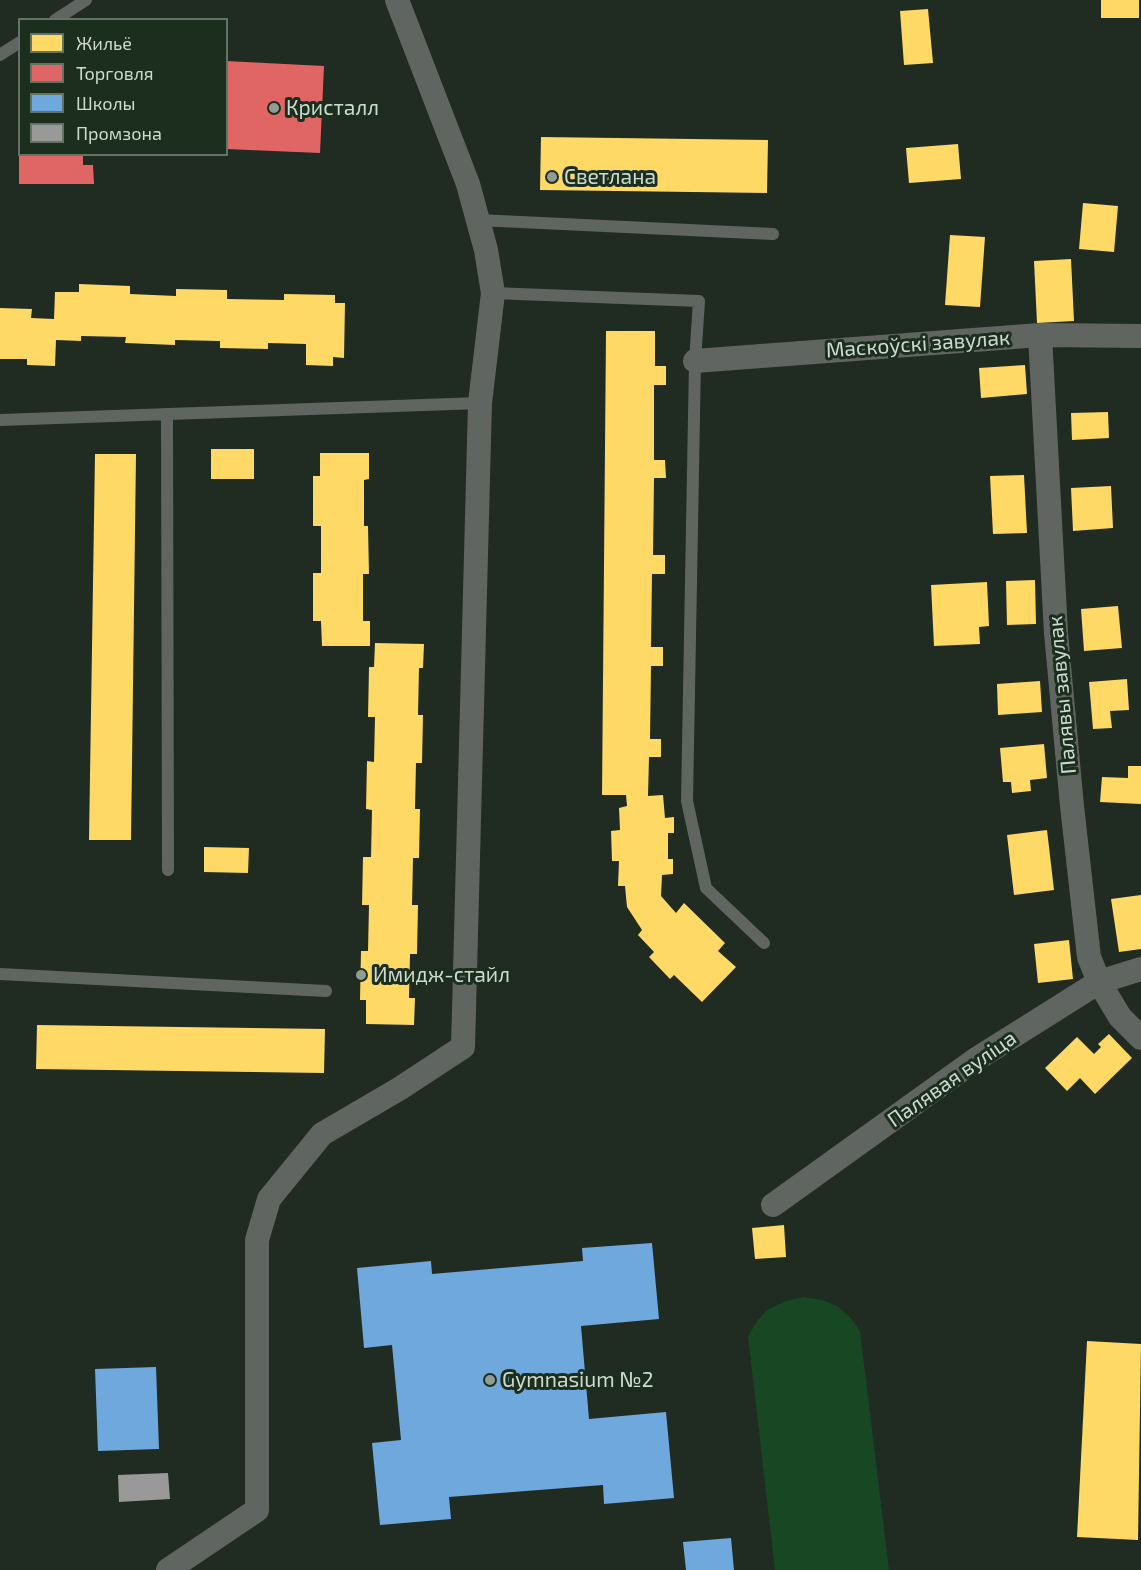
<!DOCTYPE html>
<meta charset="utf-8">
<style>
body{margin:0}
#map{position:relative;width:1141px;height:1570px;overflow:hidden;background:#202b22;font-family:"Exo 2",sans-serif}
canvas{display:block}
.legend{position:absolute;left:18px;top:18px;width:210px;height:138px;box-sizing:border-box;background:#1c2f1f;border:2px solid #637365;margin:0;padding:8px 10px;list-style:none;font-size:18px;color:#cedacf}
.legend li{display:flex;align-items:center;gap:12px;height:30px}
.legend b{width:30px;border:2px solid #637365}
</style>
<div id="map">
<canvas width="1141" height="1570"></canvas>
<ul class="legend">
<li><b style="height:16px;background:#ffd966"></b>Жильё</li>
<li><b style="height:16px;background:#e06666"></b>Торговля</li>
<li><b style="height:16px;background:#6fa8dc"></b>Школы</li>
<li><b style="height:16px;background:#999"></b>Промзона</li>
</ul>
</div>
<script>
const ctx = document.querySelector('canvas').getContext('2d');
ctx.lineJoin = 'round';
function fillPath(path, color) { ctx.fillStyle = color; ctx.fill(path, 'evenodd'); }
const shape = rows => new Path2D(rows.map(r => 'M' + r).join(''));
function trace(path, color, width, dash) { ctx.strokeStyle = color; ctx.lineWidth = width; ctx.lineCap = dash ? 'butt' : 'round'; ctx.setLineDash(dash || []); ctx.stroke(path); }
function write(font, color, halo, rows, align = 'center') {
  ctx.font = font + ' "Exo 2",sans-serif'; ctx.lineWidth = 6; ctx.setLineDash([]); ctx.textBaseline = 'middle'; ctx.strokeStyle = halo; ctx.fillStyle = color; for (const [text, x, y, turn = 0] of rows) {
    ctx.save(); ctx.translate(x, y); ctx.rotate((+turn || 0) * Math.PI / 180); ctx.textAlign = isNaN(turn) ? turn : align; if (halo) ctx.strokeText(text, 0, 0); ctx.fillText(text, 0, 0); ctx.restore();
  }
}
fillPath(shape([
 [803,1297,822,1300,837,1306,850,1317,860,1331,889,1570,775,1570,748,1336,758,1320,767,1310,786,1301]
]), '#174723');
fillPath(shape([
 [1101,0,1139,0,1139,18,1101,18],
 [928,9,933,63,904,65,900,11],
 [541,137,768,140,767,193,540,190],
 [958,144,961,179,909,183,906,148],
 [1083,203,1118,206,1114,252,1079,249],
 [950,235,985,237,980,307,945,305],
 [1071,259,1074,321,1037,323,1034,261],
 [79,284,130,286,130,294,176,296,176,289,227,290,227,299,284,300,284,294,335,295,335,303,345,303,344,358,333,357,333,366,306,365,306,344,268,343,268,349,220,348,220,341,175,340,175,345,125,343,126,337,81,336,81,341,56,340,55,366,27,365,27,359,0,359,0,308,32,309,31,318,54,319,55,292,79,292],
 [606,331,655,331,655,366,666,366,666,385,654,385,654,460,665,460,666,478,654,478,653,555,665,555,665,574,652,574,651,647,663,647,663,666,651,666,650,739,661,739,661,757,649,757,648,796,663,795,665,818,674,817,674,833,668,833,668,859,673,859,673,874,662,875,661,896,676,913,684,903,725,943,718,951,736,967,702,1002,674,975,670,979,649,957,654,952,638,935,642,930,627,907,625,886,618,886,619,861,612,861,611,831,620,830,619,808,627,806,626,795,602,795],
 [1025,365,1027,394,981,398,979,368],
 [1108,412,1109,438,1072,440,1071,413],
 [211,449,254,449,254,479,211,479],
 [320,453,369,453,369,479,364,480,364,526,368,526,369,574,363,574,363,621,370,621,370,646,322,646,321,621,313,621,313,573,321,573,321,526,313,526,313,476,320,476],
 [95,454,136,454,131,840,89,840],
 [1024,475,1027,533,993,534,990,476],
 [1111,486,1113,528,1073,531,1071,488],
 [1035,580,1036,624,1007,625,1006,581],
 [987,582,989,626,979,627,980,644,934,646,931,585],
 [1118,606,1122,648,1084,651,1081,609],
 [375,643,424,644,423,668,419,668,418,715,423,715,422,763,416,763,415,809,420,809,419,858,413,858,412,905,418,905,417,954,410,954,409,998,415,998,414,1025,366,1024,366,1000,360,1000,361,951,368,951,369,905,362,905,363,857,371,857,372,810,366,809,367,761,374,762,375,717,368,717,369,667,374,667],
 [1127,679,1129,710,1110,711,1112,728,1093,729,1089,682],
 [1040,681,1042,712,998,715,997,684],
 [1044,744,1047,778,1030,780,1031,791,1012,793,1011,782,1003,782,1000,748],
 [1128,766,1141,766,1141,804,1100,802,1102,777,1128,778],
 [1047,830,1054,890,1014,895,1007,835],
 [204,847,249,848,248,873,204,872],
 [1141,895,1141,949,1119,952,1111,899],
 [1069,940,1073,979,1038,983,1034,944],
 [37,1025,325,1029,324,1073,36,1069],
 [1109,1034,1132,1058,1095,1094,1080,1078,1067,1091,1045,1068,1077,1037,1094,1054,1101,1047,1098,1044],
 [784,1225,786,1257,755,1259,752,1228],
 [1087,1341,1141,1344,1138,1540,1077,1537]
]), '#ffd966');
fillPath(shape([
 [226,61,324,66,320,153,226,149],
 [19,154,83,154,83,165,93,165,94,184,19,184]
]), '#e06666');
fillPath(shape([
 [652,1243,659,1319,581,1326,589,1419,666,1412,674,1498,604,1504,603,1485,449,1497,451,1519,380,1525,372,1443,401,1440,392,1345,364,1348,357,1268,431,1261,432,1274,583,1261,582,1248],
 [156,1367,159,1449,98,1451,95,1369],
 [731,1538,734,1570,686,1570,683,1542]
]), '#6fa8dc');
fillPath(shape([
 [168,1473,170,1499,119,1502,118,1475]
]), '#999');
trace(shape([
 [55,20,86,0],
 [0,55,20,42],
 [478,220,773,234],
 [493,293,699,301,695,361,687,801,706,888,764,943],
 [167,414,168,870],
 [0,420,480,403],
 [0,974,326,991]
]), '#616561', 12);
trace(shape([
 [1040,335,1056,633,1072,806,1089,957,1099,982,1120,1017,1141,1038],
 [695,361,1040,335,1141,336],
 [773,1205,975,1060,1099,982,1141,969],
 [168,1570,257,1510,257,1240,269,1199,322,1134,399,1089,463,1047,480,403,493,293,486,250,468,184,397,0]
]), '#616561', 24);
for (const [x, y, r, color] of [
 [274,108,6,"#919d92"],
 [552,177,6,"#919d92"],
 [361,975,6,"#919d92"],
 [490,1380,6,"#919d92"]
]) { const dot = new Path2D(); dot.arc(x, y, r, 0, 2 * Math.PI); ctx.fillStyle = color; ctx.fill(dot); trace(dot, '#1c2f1f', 2); }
write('21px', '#cedacf', '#1c2f1f', [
 ["Кристалл",286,108],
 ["Светлана",564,177],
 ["Имидж-стайл",373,975],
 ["Gymnasium №2",502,1380]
], 'left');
write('21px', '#cedacf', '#1c2f1f', [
 ["Маскоўскі завулак",918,344,-4],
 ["Палявы завулак",1062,695,-95],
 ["Палявая вуліца",952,1079,-35]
]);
</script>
